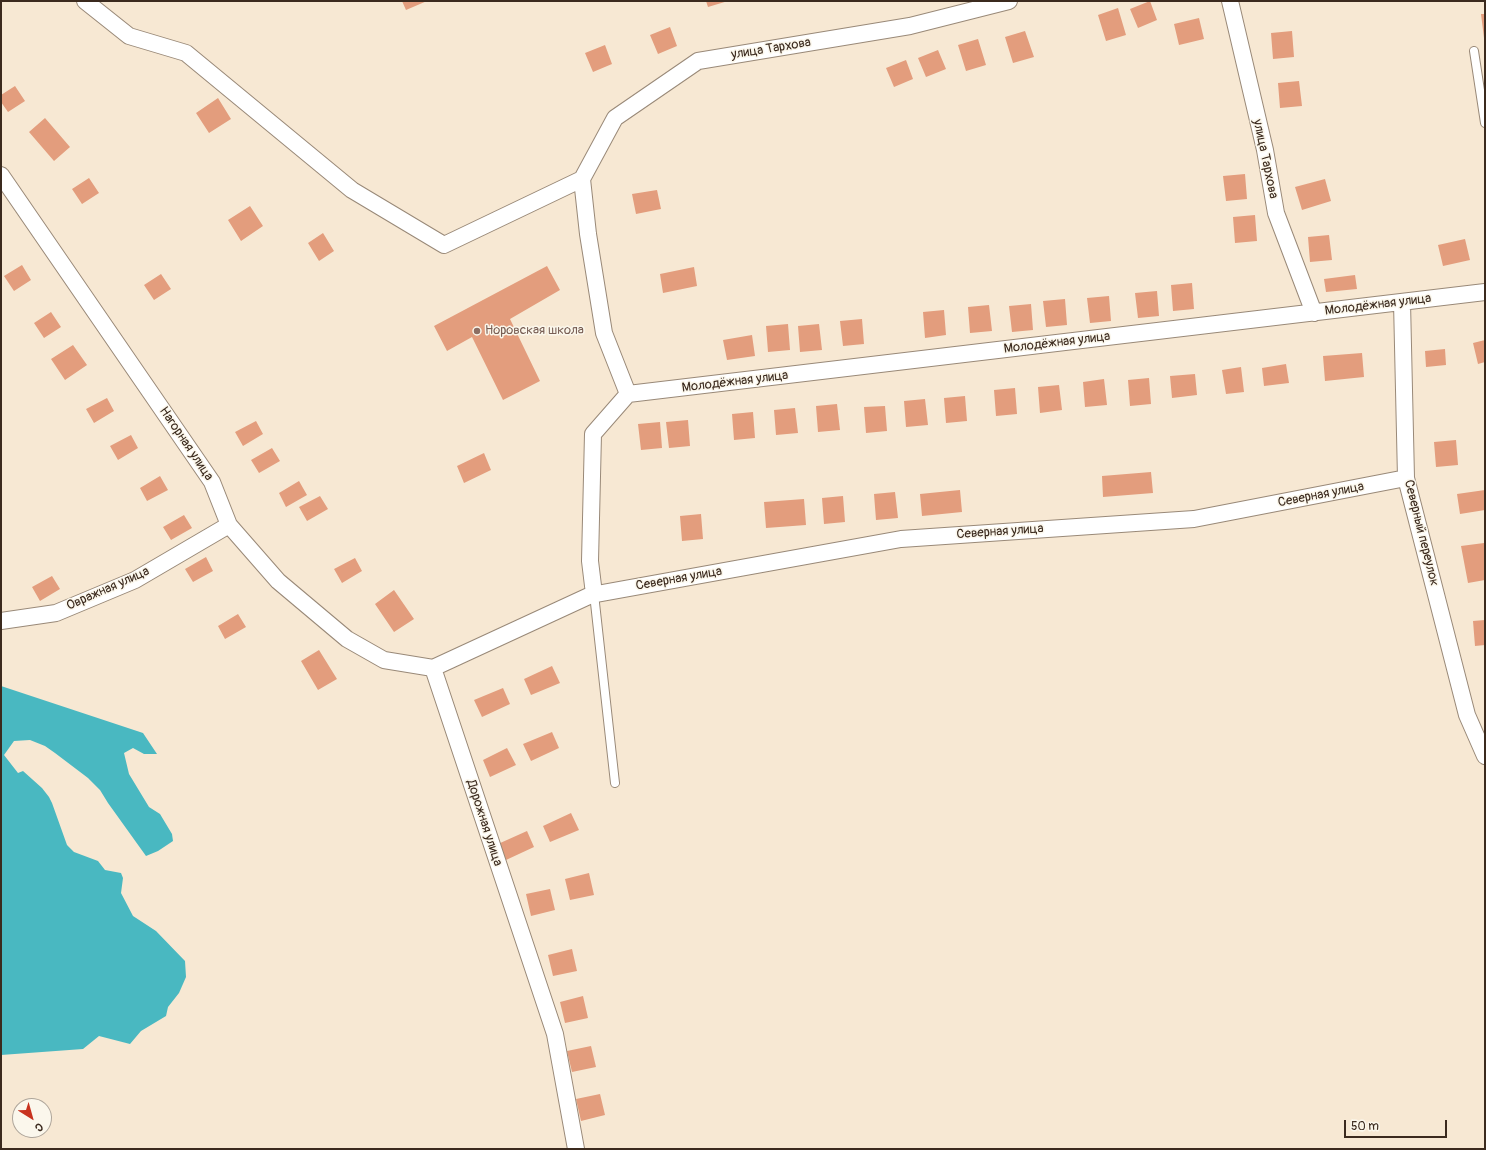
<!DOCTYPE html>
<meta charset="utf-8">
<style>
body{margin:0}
#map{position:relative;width:1486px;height:1150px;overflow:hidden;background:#f7e8d3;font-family:Pangolin,sans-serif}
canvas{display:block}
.frame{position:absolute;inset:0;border:2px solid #3b2a1e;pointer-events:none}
.north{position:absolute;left:12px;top:1098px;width:40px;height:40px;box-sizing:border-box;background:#fbf7ec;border:1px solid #aea59a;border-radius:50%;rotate:143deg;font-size:11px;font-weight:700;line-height:16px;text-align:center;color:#3b2a1e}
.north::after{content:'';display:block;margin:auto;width:14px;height:18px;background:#c8321e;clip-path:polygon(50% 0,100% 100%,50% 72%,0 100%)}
.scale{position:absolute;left:1344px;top:1120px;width:103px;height:18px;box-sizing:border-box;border:2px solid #3b2a1e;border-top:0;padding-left:5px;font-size:12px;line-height:14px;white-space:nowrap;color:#3b2a1e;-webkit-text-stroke:3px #fbf7ec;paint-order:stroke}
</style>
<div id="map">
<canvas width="1486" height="1150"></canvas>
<div class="frame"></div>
<div class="north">С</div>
<div class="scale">50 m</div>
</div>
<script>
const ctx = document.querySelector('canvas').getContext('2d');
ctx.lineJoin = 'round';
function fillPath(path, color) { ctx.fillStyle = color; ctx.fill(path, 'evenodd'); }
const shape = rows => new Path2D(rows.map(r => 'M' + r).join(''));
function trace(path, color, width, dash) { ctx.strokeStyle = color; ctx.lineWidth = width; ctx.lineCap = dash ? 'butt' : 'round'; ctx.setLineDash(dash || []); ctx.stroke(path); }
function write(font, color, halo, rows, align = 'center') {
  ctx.font = font + ' Pangolin,sans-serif'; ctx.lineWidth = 3; ctx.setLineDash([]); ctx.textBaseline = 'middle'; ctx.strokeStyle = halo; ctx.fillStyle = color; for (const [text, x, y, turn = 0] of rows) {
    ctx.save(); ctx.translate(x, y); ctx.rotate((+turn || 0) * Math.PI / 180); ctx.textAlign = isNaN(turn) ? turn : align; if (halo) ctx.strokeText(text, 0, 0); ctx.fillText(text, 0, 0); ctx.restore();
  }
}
fillPath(shape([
 [1,686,143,733,157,754,144,754,133,748,124,753,129,774,149,807,160,814,172,834,173,841,158,851,146,856,108,803,100,790,88,778,55,753,45,746,30,740,14,741,4,755,18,773,23,771,42,788,49,797,52,803,67,845,74,852,98,861,105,870,121,873,123,878,121,893,133,916,156,931,185,961,186,977,179,993,168,1007,166,1016,141,1031,130,1044,99,1036,83,1049,1,1055]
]), '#49b8c1');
fillPath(shape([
 [402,1,427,1,406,10],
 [706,1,728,1,708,7],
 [1150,1,1157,20,1138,28,1130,9],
 [1118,8,1126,35,1106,41,1098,15],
 [1481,14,1485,14,1485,38,1484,38],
 [1199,18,1204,39,1179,45,1174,24],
 [670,27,677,46,658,54,650,35],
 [1025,31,1034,57,1013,63,1005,37],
 [1292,31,1294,57,1273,59,1271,33],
 [978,39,986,65,966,71,958,45],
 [605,45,612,64,593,72,585,53],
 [938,50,946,69,926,77,918,58],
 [906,60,913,79,894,87,886,68],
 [1299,81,1302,106,1280,108,1278,83],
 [15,86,25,101,8,112,1,102,1,95],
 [218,98,231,119,209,133,196,113],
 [45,118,70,147,54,161,29,132],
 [1245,174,1247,199,1226,201,1223,176],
 [89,178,99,193,82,204,72,189],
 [1325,179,1331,201,1302,210,1295,187],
 [657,190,661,209,636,214,632,194],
 [250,206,263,226,241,241,228,220],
 [1255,215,1257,241,1235,243,1233,217],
 [323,233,334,251,319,261,308,243],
 [1329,235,1332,260,1310,262,1308,237],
 [1465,239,1470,260,1443,266,1438,245],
 [22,265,31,280,14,291,4,276],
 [547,266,560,290,510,319,540,381,503,400,472,337,447,351,434,326],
 [694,267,697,286,663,293,660,274],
 [161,274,171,289,154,300,144,285],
 [1355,275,1357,289,1326,292,1324,279],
 [1192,283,1194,309,1173,311,1171,285],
 [1157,291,1159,316,1138,318,1135,293],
 [1109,296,1111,321,1090,323,1087,298],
 [1065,299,1067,325,1046,327,1043,301],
 [1031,304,1033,330,1012,332,1009,306],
 [989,305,992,331,970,333,968,307],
 [944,310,946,335,925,338,923,312],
 [51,312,61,327,44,338,34,323],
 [862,319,864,344,843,346,840,321],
 [788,324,790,350,768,352,766,326],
 [819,324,822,350,800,352,798,326],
 [752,335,755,356,727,360,723,340],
 [1485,340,1485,362,1478,364,1473,343],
 [73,345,87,365,65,380,51,359],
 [1445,349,1446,365,1426,367,1425,351],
 [1362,353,1364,377,1325,381,1323,356],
 [1286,364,1289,383,1264,386,1262,368],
 [1241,367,1244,392,1226,394,1222,370],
 [1195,374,1197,395,1172,398,1170,376],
 [1149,378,1151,404,1130,406,1128,380],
 [1104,379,1107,405,1085,407,1083,382],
 [1059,385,1062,410,1040,413,1038,387],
 [1015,388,1017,414,996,416,994,390],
 [965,396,967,421,946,423,944,398],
 [107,398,114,411,94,423,86,409],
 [925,399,928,425,906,427,904,401],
 [837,404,840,430,818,432,816,406],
 [885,406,887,431,866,433,864,407],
 [795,408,798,433,776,435,774,410],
 [753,412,755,438,734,440,732,414],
 [688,420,690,446,669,448,666,422],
 [256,421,263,434,243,446,235,432],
 [660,422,662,448,641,450,638,424],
 [131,435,138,448,118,460,110,446],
 [1456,440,1458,465,1436,467,1434,442],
 [272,448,280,461,259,473,251,460],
 [484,453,491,470,464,483,457,466],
 [1151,472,1153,493,1103,497,1102,476],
 [160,476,168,490,147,501,140,488],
 [299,481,307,495,286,507,279,493],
 [960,490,962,512,922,516,920,494],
 [1485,490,1485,510,1460,514,1457,494],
 [895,492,898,518,876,520,874,494],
 [320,496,328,509,307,521,299,507],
 [843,496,845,522,824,524,822,498],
 [804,499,806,525,766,528,764,502],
 [701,514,703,539,682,541,680,516],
 [184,515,192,528,171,540,163,527],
 [1484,543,1485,580,1468,583,1461,546],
 [206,557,213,571,193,582,185,569],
 [355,558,362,571,342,583,334,569],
 [52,576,60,589,40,601,32,587],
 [394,590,414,619,394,632,375,604],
 [238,614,246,627,225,639,218,626],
 [1485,620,1485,645,1475,646,1473,621],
 [319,650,337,679,318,690,301,661],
 [552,666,560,683,531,695,524,679],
 [503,688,510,704,482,717,474,700],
 [552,732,559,748,531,761,523,744],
 [507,748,516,765,490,777,483,760],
 [571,813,579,830,550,842,543,826],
 [527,831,534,847,506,860,498,844],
 [589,873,594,895,570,900,565,879],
 [550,889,555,910,531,916,526,894],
 [572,949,577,971,553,976,548,955],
 [583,996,588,1018,565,1023,560,1002],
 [591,1046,596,1067,572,1072,567,1051],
 [600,1094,605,1115,581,1121,576,1099]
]), '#e39d7d');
const lane = shape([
 [1474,51,1485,123],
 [594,594,615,783]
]);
const street = shape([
 [85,1,129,36,186,53,352,190,444,245,582,179],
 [1230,1,1265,150,1276,213,1314,313],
 [1,175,212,482,229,525,278,581,347,639,384,660,433,668],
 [582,179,615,118,698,61,910,26,1009,1],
 [582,179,588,234,604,333,628,394],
 [1402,302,1406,478,1467,715,1485,756],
 [628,394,1485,292],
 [594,594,590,561,593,434,628,394],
 [1,621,56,613,135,580,229,525],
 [576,1149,555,1034,433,668,591,595,901,539,1194,519,1406,478]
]);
trace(lane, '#998978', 10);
trace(street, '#998978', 18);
trace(lane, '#fff', 8);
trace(street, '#fff', 16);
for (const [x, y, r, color] of [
 [477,331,4,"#8d6e63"]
]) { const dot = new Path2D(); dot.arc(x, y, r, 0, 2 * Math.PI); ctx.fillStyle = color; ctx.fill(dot); trace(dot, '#fbf7ec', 1.5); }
write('13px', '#3b2a1e', '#fbf7ec', [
 ["улица Тархова",771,49,-9],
 ["улица Тархова",1265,159,78],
 ["Молодёжная улица",1378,305,-7],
 ["Молодёжная улица",1057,343,-7],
 ["Молодёжная улица",735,382,-7],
 ["Нагорная улица",186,444,56],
 ["Северная улица",1321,495,-11],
 ["Северная улица",1000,532,-4],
 ["Северный переулок",1421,533,76],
 ["Северная улица",679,579,-10],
 ["Овражная улица",108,589,-24],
 ["Дорожная улица",484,823,72]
]);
write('13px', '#785e54', '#fbf7ec', [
 ["Норовская школа",485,331]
], 'left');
</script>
